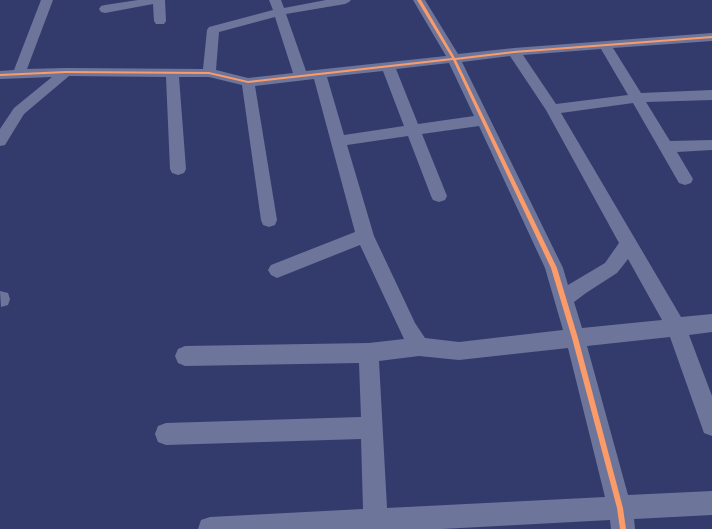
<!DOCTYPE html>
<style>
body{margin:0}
canvas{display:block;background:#323b6c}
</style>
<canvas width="712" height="529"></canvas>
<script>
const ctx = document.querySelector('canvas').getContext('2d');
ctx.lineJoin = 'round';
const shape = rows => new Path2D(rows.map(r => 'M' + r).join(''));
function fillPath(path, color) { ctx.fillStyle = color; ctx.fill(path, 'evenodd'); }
fillPath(shape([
 [41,0,53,0,27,69,66,68,203,69,207,30,209,27,273,10,269,0,281,0,284,8,326,0,351,0,349,2,345,4,286,14,306,71,446,56,413,0,425,0,458,54,514,48,712,33,712,41,613,48,641,93,712,90,712,100,646,102,670,141,712,140,712,150,677,152,693,179,691,183,685,185,679,183,633,103,561,113,681,317,712,314,712,332,689,335,712,396,712,436,704,433,670,337,587,346,628,495,712,491,712,515,634,519,635,529,611,529,610,520,442,529,198,529,201,520,210,517,363,509,361,439,166,445,158,442,155,434,158,426,166,423,361,417,359,363,185,366,178,363,175,356,178,349,185,346,369,343,404,339,360,245,277,278,271,275,268,270,271,265,355,232,314,79,255,86,277,220,275,225,269,227,263,225,261,220,242,85,209,77,179,77,186,169,184,173,178,175,172,173,170,169,166,77,69,76,24,114,5,145,0,146,0,129,14,108,52,77,0,79,0,71,14,70,41,0],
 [275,17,293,73,248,78,216,70,219,32,275,17],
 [601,49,628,95,556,104,523,55,601,49],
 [510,56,546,110,619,243,605,263,568,285,563,268,462,62,510,56],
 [449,63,474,116,418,124,396,69,449,63],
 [383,71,404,126,344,135,327,77,383,71],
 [479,126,545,268,563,330,459,342,425,338,415,323,374,236,347,145,408,136,431,196,433,200,439,202,445,200,447,196,422,134,479,126],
 [628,259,662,320,582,328,574,302,586,293,617,273,628,259],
 [568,348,605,497,387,508,379,361,419,356,459,360,568,348],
 [138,0,165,0,166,21,164,24,156,24,154,21,153,4,105,13,101,12,99,9,101,6,105,5,138,0],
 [0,291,8,293,10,299,8,305,1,307,0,291]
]), '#6e759a');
fillPath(shape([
 [417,0,421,0,455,58,514,51,712,36,712,38,514,53,456,60,557,268,578,338,623,508,626,529,620,529,617,508,572,338,551,268,453,60,248,83,209,74,66,73,0,76,0,74,66,71,209,72,248,81,452,58,417,0]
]), '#fa9b69');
</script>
